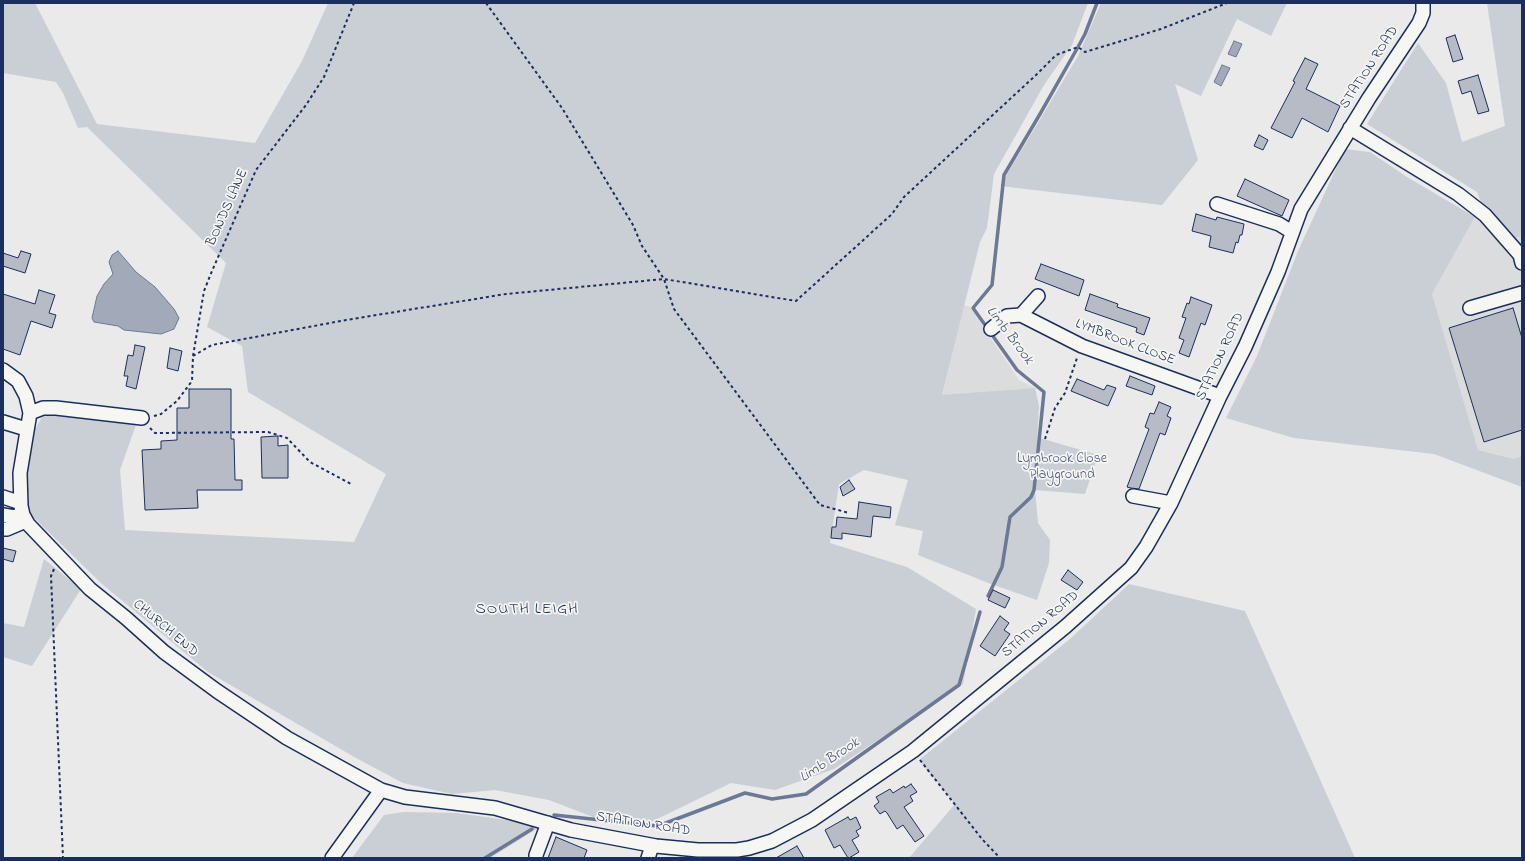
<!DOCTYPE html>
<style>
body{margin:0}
#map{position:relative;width:1525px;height:861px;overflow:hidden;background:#e9eae9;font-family:"Indie Flower",sans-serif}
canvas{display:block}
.frame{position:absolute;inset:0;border:4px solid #1b2f5e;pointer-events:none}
</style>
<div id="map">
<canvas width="1525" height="861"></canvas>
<div class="frame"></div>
</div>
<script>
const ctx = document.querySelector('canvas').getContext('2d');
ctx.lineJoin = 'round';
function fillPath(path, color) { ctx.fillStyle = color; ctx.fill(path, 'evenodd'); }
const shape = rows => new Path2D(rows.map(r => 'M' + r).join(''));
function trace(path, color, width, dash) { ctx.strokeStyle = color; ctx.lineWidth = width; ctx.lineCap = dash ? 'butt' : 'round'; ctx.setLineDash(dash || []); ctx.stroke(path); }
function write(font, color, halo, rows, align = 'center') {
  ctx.font = font + ' "Indie Flower",sans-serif'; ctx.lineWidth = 3.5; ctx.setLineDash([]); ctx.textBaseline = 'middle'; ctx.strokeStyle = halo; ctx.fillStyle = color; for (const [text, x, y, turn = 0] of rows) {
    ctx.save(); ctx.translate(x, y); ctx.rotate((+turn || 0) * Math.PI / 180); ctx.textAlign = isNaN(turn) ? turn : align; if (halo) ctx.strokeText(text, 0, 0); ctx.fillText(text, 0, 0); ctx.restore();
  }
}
fillPath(shape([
 [1482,205,1515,238,1522,236,1522,456,1514,459,1478,450,1432,294],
 [964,305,970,307,1019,380,1035,388,942,396]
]), '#dadcde');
fillPath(shape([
 [3,3,35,3,97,124,255,143,302,61,328,3,865,3,868,4,869,3,1088,3,1072,45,1044,85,994,174,987,228,980,242,942,395,1035,388,1039,406,1035,480,1040,438,1098,455,1085,494,1035,490,1038,523,1050,540,1049,563,1037,600,991,584,918,555,923,531,895,525,908,480,864,470,839,484,830,543,907,567,976,609,963,684,834,769,775,790,731,783,653,821,593,817,549,800,495,790,452,794,403,783,356,758,208,672,102,584,28,512,24,473,31,436,42,417,65,412,137,422,120,470,125,530,354,542,386,474,248,392,242,346,207,327,226,263,87,127,78,128,63,93,56,82,3,73],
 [1101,3,1287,3,1271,36,1237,19,1201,96,1175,84,1198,160,1162,205,1000,186,1078,56],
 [1487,3,1522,3,1522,236,1515,238,1482,205,1477,192,1367,124,1418,43,1446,83,1462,142,1505,126],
 [1345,149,1370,152,1407,177,1475,217,1432,294,1478,450,1514,459,1522,456,1522,487,1434,454,1294,438,1226,418,1257,356,1298,251],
 [44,559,81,589,32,666,3,657,3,623,24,627],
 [1129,584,1245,611,1355,858,909,858,955,804,919,760,1070,639],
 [404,812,456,813,543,825,490,858,352,858,384,815]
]), '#caced5');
const water = shape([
 [1234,41,1242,44,1236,57,1228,54,1234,41],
 [1222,65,1230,68,1221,86,1214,82,1222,65],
 [118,251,136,272,155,287,174,309,179,318,174,329,161,334,124,330,118,326,94,322,92,318,97,296,104,284,113,274,109,262,112,255,118,251]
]);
fillPath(water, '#a2aaba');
trace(water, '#6c7995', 1);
trace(shape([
 [988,596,1002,567,1010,517,1031,497,1034,490,1044,392,1017,370,973,308,992,285,1004,175,1040,114,1078,47,1085,34,1097,3],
 [554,815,658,826,745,793,772,799,806,794,959,685,980,612],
 [485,858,532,829]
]), '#6c7995', 3.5);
const building = shape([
 [1455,35,1463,59,1453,62,1446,38,1455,35],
 [1305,58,1318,64,1306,89,1340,106,1328,132,1302,118,1292,138,1271,128,1295,82,1293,81,1305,58],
 [1478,75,1489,111,1478,114,1471,91,1462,94,1458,81,1478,75],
 [1259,135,1268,140,1263,150,1254,146,1259,135],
 [1245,179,1289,200,1282,216,1237,196,1245,179],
 [1196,214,1216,220,1217,217,1244,224,1242,235,1240,235,1238,243,1236,242,1233,253,1209,247,1211,236,1192,231,1196,214],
 [21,251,31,254,25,273,3,266,3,253,18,258,21,251],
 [1041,264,1084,280,1079,296,1035,279,1041,264],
 [39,290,55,295,49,313,56,315,52,328,31,321,20,355,3,349,3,294,35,304,39,290],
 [1090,294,1118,304,1117,307,1150,318,1144,335,1136,332,1137,328,1085,310,1090,294],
 [1191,297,1212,305,1205,325,1201,323,1189,357,1179,353,1184,340,1179,338,1186,318,1182,317,1187,303,1189,304,1191,297],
 [1513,308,1522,338,1522,430,1484,442,1449,328,1513,308],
 [135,345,145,347,136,389,126,386,128,376,124,376,128,355,133,356,135,345],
 [170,348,182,351,178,371,167,368,170,348],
 [1130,376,1155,386,1152,395,1126,386,1130,376],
 [1077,379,1104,390,1107,385,1116,388,1108,406,1071,391,1077,379],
 [189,389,231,389,231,439,234,439,235,480,242,480,242,490,197,490,198,508,145,510,142,450,161,449,161,441,177,440,177,408,189,408,189,389],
 [1159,402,1171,407,1167,416,1171,418,1165,435,1160,433,1139,489,1131,488,1127,487,1149,429,1145,427,1150,413,1154,414,1159,402],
 [278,436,278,446,288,445,288,478,262,478,261,437,278,436],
 [849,480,855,489,843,496,840,487,849,480],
 [859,502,891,507,890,518,873,516,871,537,842,533,842,539,831,538,832,527,836,527,837,517,857,519,859,502],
 [3,548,16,551,13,562,3,559,3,548],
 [1068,570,1083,582,1077,590,1061,580,1068,570],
 [993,590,1010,598,1005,608,988,600,993,590],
 [1000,616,1009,623,1004,630,1010,634,995,656,980,646,1000,616],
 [911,784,917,792,910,796,913,801,904,807,924,836,915,842,903,825,897,829,887,813,885,811,880,814,874,806,879,802,876,797,890,789,893,793,904,786,905,788,911,784],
 [848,817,850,820,856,817,861,828,856,831,859,836,852,840,859,852,849,858,848,858,840,845,834,848,825,830,848,817],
 [556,837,587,850,584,858,548,858,556,837],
 [797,846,804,858,776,858,797,846]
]);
fillPath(building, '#b6bbc6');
trace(building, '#1b2f5e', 1);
const minor = shape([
 [1350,128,1458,194,1485,215,1520,255,1522,263],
 [1217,204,1279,224,1292,232],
 [1470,308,1522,293],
 [1021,315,1082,346,1220,396],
 [991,329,1007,316,1021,315,1038,296],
 [3,370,18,381,26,396,30,413,20,473,21,506,23,515,28,524,90,589,126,618,164,652,217,691,287,738,381,790,405,797,495,808,571,830,656,846,698,850,737,850,749,848,772,841,812,820,913,751,1065,627,1131,568,1146,547,1171,503,1220,396,1245,347,1278,272,1301,209,1369,98,1419,23,1423,13,1423,3],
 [30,413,43,408,56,408,142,418],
 [3,422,26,429],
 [1133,496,1171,503],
 [3,497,21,503],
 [3,515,15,517,22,513],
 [3,529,7,529,26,521],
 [332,858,381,790],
 [536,858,536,855,548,823],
 [648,858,652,846]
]);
trace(minor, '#1b2f5e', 16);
trace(shape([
 [486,3,562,108,633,225,642,246,664,279,674,309,820,505,849,513],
 [193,356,212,345,346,320,506,294,664,279,796,301,892,214,904,197,1036,75,1056,55,1078,47,1085,52,1161,29,1227,3],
 [154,416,161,414,177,401,192,381,193,356,204,291,212,271,256,170,306,105,324,77,354,3],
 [150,428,155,433,268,432,287,438,310,462,351,484],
 [1045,439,1055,408,1065,393,1077,358],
 [54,569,51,576,63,858],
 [920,760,982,839,1000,858]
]), '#1b2f5e', 2, [3, 3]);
trace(minor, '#f6f6f2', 13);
write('14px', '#1b2f5e', '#f6f6f2', [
 ["STATION ROAD",1370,68,-57],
 ["BONDS LANE",228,208,-66],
 ["LYMBROOK CLOSE",1125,343,21],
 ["STATION ROAD",1221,357,-65],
 ["STATION ROAD",1041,625,-40],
 ["CHURCH END",165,629,40],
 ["STATION ROAD",643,825,9]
]);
write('14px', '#47577c', '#f6f6f2', [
 ["Lymbrook Close",1062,460],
 ["Playground",1062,476]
]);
write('italic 15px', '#44547a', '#f6f6f2', [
 ["Limb Brook",1009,336,53],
 ["Limb Brook",830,761,-34]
]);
ctx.letterSpacing = '1px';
write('16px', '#1b2f5e', '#f6f6f2', [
 ["SOUTH LEIGH",527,610]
]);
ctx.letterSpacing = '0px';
</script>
